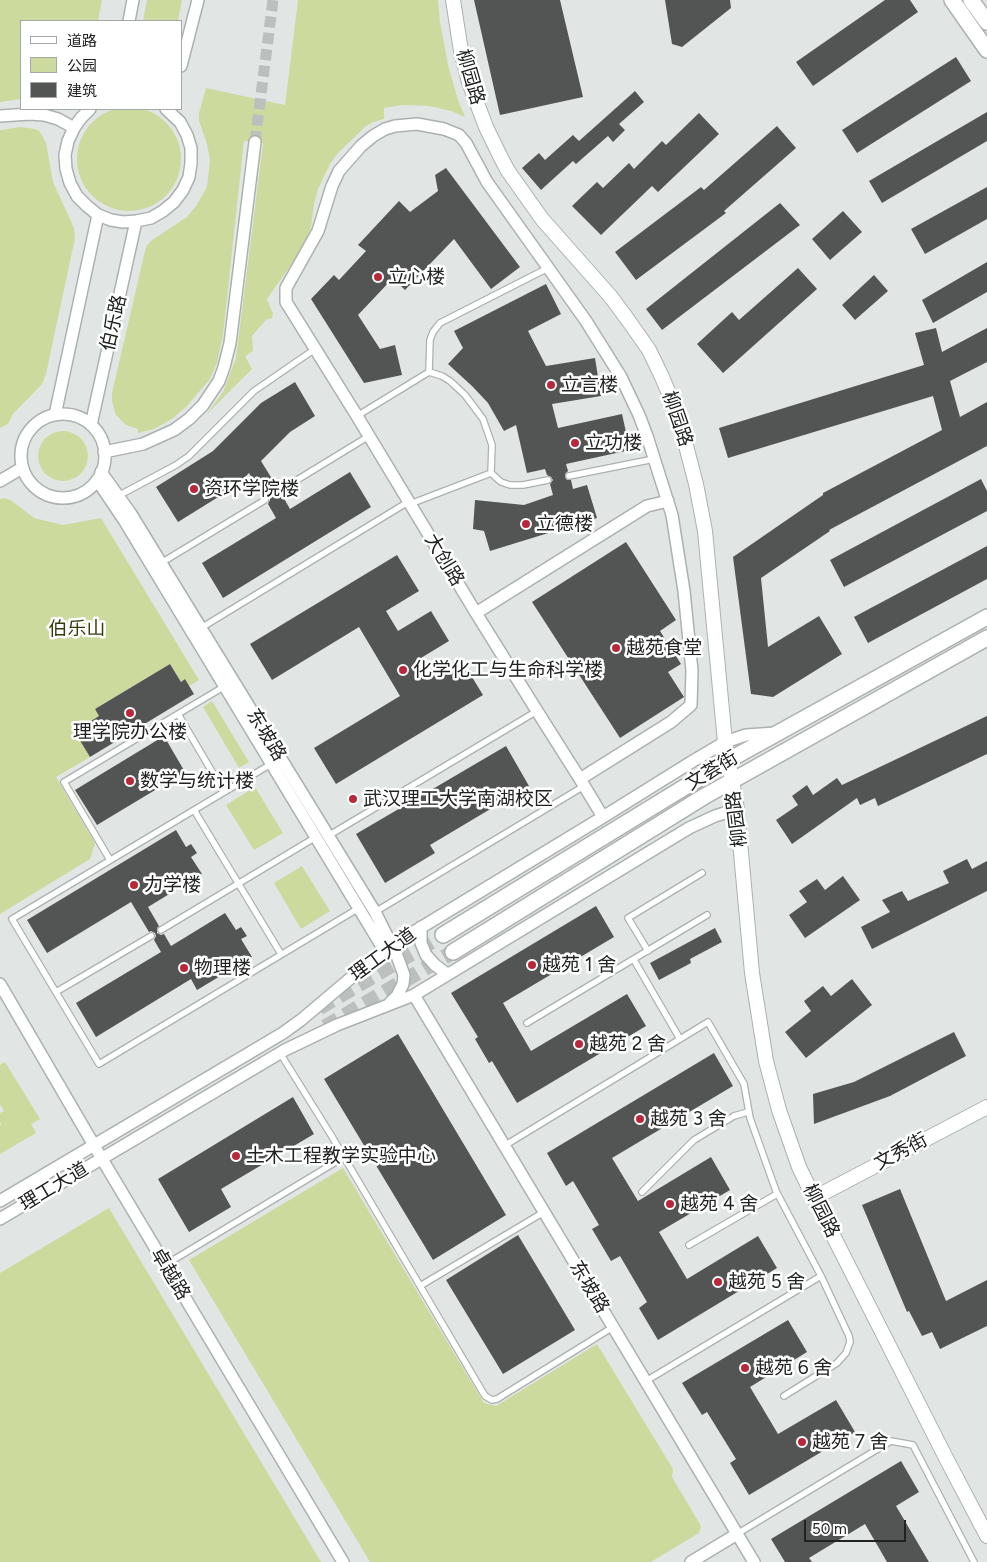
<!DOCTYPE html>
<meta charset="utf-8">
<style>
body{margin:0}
#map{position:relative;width:987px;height:1562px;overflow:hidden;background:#e1e6e5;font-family:Figtree,"Noto Sans SC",sans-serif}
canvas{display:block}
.legend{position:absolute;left:20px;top:20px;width:162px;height:90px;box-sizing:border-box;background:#fff;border:1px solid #a6a7a7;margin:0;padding:6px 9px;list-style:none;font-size:15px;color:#212322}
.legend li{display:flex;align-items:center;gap:10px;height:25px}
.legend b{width:25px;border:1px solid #a6a7a7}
.scale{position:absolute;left:804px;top:1520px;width:102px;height:22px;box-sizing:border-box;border:2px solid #212322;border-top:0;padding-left:6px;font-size:15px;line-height:18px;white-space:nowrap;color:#212322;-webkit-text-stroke:4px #fff;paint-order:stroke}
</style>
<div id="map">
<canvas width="987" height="1562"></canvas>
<ul class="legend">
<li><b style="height:6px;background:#fff"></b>道路</li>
<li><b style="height:14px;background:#cdda9e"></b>公园</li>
<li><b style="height:14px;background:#525553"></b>建筑</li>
</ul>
<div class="scale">50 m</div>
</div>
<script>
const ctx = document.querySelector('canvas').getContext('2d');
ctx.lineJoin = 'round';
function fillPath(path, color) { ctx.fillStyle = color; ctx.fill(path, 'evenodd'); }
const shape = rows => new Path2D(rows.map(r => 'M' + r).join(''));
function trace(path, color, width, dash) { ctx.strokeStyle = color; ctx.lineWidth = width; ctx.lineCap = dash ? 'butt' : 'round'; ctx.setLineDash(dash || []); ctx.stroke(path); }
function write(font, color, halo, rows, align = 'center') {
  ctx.font = font + ' Figtree,"Noto Sans SC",sans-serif'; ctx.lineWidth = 5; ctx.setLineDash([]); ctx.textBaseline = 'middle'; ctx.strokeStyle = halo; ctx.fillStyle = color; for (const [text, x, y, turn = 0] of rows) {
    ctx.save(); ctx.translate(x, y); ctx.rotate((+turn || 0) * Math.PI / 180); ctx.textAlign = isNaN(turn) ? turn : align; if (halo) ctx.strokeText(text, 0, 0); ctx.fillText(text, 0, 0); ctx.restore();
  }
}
fillPath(shape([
 [0,0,102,0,98,21,21,21,21,99,0,102],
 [147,0,182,0,178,21,143,21],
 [298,0,438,0,440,22,448,65,458,100,465,117,451,111,429,106,403,105,384,108,384,119,373,122,365,127,337,154,330,164,318,189,314,204,311,227,302,249,267,299,273,314,272,318,266,320,252,336,253,351,245,356,252,369,206,415,223,392,236,358,263,143,244,141,223,335,217,363,210,379,187,406,172,419,154,429,138,433,138,429,126,425,116,415,112,401,112,393,145,251,147,245,152,240,187,217,196,206,207,187,210,160,207,144,199,121,199,113,206,88,285,105],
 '77 159a52 52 0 1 1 104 0a52 52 0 1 1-104 0Z',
 [21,127,35,129,39,131,42,135,46,143,53,182,74,228,75,238,46,374,42,384,13,414,8,424,0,428,0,130],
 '38 456a25 25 0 1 1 50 0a25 25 0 1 1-50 0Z',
 [5,498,12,501,34,518,63,525,101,518,199,680,189,686,185,679,181,682,170,664,95,709,99,716,86,724,90,732,79,739,90,757,56,777,95,843,90,859,0,914,0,499],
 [212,701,249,762,239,768,203,707],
 [255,787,283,833,254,850,226,805],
 [302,866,330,911,301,929,274,883],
 [5,1062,40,1119,31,1124,36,1133,0,1154,0,1125,1,1124,0,1121,0,1113,4,1111,0,1104,0,1065],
 [343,1168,484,1403,496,1406,597,1344,673,1469,672,1477,701,1526,699,1533,651,1562,370,1562,189,1260],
 [109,1208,321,1562,0,1562,0,1273]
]), '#cdda9e');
fillPath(shape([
 [474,0,560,0,583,97,500,115],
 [665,0,730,0,731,8,682,47,672,44],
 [885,0,910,0,918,12,813,86,796,62],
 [956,57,971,81,857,153,842,130],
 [635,91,644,102,619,124,625,130,613,142,608,136,576,164,573,161,541,190,522,168,539,153,545,160,573,135,579,141],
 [987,112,987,141,882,203,869,181],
 [699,113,719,134,658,192,652,186,601,235,572,206,597,182,603,188,629,163,634,169,662,141,666,145],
 [777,126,796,148,724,211,726,213,636,280,615,252,701,187,704,190],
 [446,168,520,267,491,289,454,239,405,290,393,278,358,315,380,349,395,345,402,375,364,383,311,299,334,275,339,280,366,251,358,245,399,201,410,212,438,191,435,175],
 [987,187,987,219,925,254,911,229],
 [780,203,800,225,662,330,646,309],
 [843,211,862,232,830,260,812,239],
 [987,262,987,292,933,323,922,300],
 [798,268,817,289,723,373,697,344,732,312,739,320],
 [874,275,888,291,855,320,842,305],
 [546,284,561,314,528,331,546,366,595,358,601,396,552,404,558,428,622,414,630,450,566,464,568,471,565,474,565,477,567,480,571,480,573,489,587,485,597,518,490,551,484,531,473,529,475,500,524,505,553,495,550,484,553,480,551,477,547,475,545,469,527,473,516,425,504,431,488,403,472,386,448,364,463,348,454,331],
 [936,328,942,352,987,328,987,362,950,381,960,417,987,402,987,446,829,530,830,531,761,578,768,647,819,616,842,654,773,697,751,694,733,557,823,495,823,493,942,430,933,396,728,458,719,428,924,365,915,333],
 [295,382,315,416,290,432,261,461,277,487,275,489,275,493,277,495,282,495,290,509,350,472,371,507,223,598,202,563,276,518,268,504,270,500,269,497,265,495,263,496,249,473,236,486,178,522,156,487,213,451,261,403],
 [981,479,987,491,987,511,844,587,830,560],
 [626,542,676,620,660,631,681,664,668,672,684,697,620,738,532,602],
 [987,546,987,579,868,643,854,617],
 [397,555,419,591,386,611,398,631,431,611,449,641,416,661,427,680,461,659,483,695,336,784,314,748,400,696,359,627,272,680,250,644],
 [170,664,181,682,185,679,194,694,90,757,79,739,90,732,86,724,99,716,95,709],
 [987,716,987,754,878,806,875,798,860,805,857,798,792,844,776,820,798,805,792,796,807,785,813,795,837,778,842,785],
 [164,736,185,772,97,825,75,790],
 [506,746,529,786,430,845,435,853,385,883,356,834],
 [176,830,186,847,191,844,197,853,191,857,202,874,148,907,159,926,157,928,157,933,161,935,164,934,171,946,225,913,236,930,241,927,247,936,241,939,252,957,197,990,191,979,96,1037,76,1003,161,952,154,940,156,936,155,933,151,931,149,932,131,902,47,953,27,920],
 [967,859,972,869,987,861,987,891,872,949,861,927,890,912,882,900,902,891,908,901,949,883,943,871],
 [843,876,860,900,805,938,789,915,807,902,799,891,817,879,825,890],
 [596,906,614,937,503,1003,531,1051,627,994,646,1026,517,1103,492,1061,489,1063,475,1039,478,1037,451,993],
 [715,928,722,942,690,959,691,963,659,980,650,963],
 [852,979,872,1005,806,1058,785,1032,811,1011,804,1001,823,986,831,996],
 [954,1032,966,1056,890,1096,814,1124,813,1094,854,1082],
 [398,1034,506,1215,433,1260,324,1079],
 [714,1053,733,1086,612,1158,638,1201,711,1157,730,1190,659,1232,687,1279,758,1236,777,1268,658,1340,639,1308,647,1302,620,1256,611,1261,592,1229,599,1225,573,1181,566,1186,547,1153],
 [293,1097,314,1134,221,1189,231,1207,189,1232,158,1179],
 [900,1189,946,1301,987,1280,987,1326,940,1349,932,1332,922,1336,909,1311,907,1312,862,1205],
 [518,1235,575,1330,503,1374,446,1280],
 [788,1320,807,1352,750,1387,778,1434,836,1400,855,1432,749,1495,730,1463,736,1459,707,1412,702,1415,682,1383],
 [901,1461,919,1492,896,1506,929,1562,887,1562,865,1524,809,1558,812,1562,785,1562,771,1539]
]), '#525553');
trace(shape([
 [255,142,273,0]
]), '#bbbfbe', 11, [11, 5.5]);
trace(shape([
 [319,1008,443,935],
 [325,1027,453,952]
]), '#bbbfbe', 15, [15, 8]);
const service = shape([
 [429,372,430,340,433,332,440,323,548,268],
 [357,416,429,372,442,376,450,381,465,395,483,419,492,445,491,473],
 [491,473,501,482,510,485,523,485,548,480],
 [569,476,654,459],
 [279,491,369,436],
 [118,496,176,465,189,456,254,391,315,349],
 [410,504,491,473],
 [161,563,265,500],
 [201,628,408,502],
 [178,714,224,792],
 [271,764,12,919,99,1064,359,908],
 [194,810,281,954],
 [328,836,537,711],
 [110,860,64,782,225,686],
 [375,912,584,786],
 [161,930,316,837],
 [648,951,628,918,702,873],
 [634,960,680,1039],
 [56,992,151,936],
 [527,1023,707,915],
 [280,1053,331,1135,485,1396,492,1400,497,1399,613,1327],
 [504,1146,708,1022,744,1084,750,1118,776,1191,821,1276,849,1336,850,1342,846,1353,837,1363,784,1396],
 [642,1192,694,1140,734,1116,748,1112],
 [689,1245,777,1194],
 [165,1265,344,1157],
 [420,1286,544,1212],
 [646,1381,821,1276],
 [737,1534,891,1441,913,1445,974,1562]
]);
const minor = shape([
 [129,21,133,0],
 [181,66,198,0],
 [90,109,81,118,74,128,68,141,65,155,66,169,70,183,77,196,87,206,98,215,111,220,123,222,136,221,151,218,163,211,174,202,183,190,189,177,191,163,191,148,187,135,180,122,166,109],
 [0,116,30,114,44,115,58,119,74,128],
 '21 456a42 42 0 1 1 84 0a42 42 0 1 1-84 0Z',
 [55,415,98,215],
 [91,425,136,221],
 [104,452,143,444,174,430,189,419,203,405,219,381,224,367,230,343,255,142],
 [101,472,131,514,375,912,397,956,404,975,403,984,397,996,390,1003],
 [97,480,124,520,384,950],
 [0,481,22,468],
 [476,613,647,506,668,501],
 [580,779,671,722,691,705,692,671,684,591,672,515,647,436,639,415,621,377,586,321,487,182,466,143,459,135,444,129,417,124,395,126,385,129,373,136,361,146,339,171,332,186,318,231,286,288,286,302,357,416,476,613,537,711,580,779,603,817],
 [421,927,421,943,426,955,435,965,447,974],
 [0,984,102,1159,343,1562],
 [414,995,754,1562],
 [0,1201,283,1033,301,1020,384,950,603,817,693,761,725,742,746,735,776,733],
 [0,1219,285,1050,337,1025,414,995,689,828,715,816,737,809],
 [691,1562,737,1534]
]);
const tertiary = shape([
 [453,0,461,51,469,82,486,127,500,156,508,171,542,219,611,297,628,320,649,350,662,377,678,415,696,484,705,531,725,742,737,809,752,973,766,1061,779,1110,799,1167,814,1198,947,1460,987,1536],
 [814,1198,987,1107]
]);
const secondary = shape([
 [952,0,987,50],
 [971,0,987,22],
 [443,935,729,760,987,617],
 [453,952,705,796,987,638]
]);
trace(service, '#acb1b0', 8);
trace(minor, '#acb1b0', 14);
trace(tertiary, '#acb1b0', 16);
trace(secondary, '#acb1b0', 18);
trace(service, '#fff', 5.5);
trace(minor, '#fff', 11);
trace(tertiary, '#fff', 14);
trace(secondary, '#fff', 15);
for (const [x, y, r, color] of [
 [378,277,5,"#b9273b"],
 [551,385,5,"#b9273b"],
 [575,443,5,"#b9273b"],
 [194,489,5,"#b9273b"],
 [526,524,5,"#b9273b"],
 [616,648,5,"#b9273b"],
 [403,670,5,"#b9273b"],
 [130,713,5,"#b9273b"],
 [130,781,5,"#b9273b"],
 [353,799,5,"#b9273b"],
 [134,885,5,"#b9273b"],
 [532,965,5,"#b9273b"],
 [184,968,5,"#b9273b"],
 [579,1044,5,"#b9273b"],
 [640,1119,5,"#b9273b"],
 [236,1156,5,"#b9273b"],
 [670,1204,5,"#b9273b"],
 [718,1282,5,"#b9273b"],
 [745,1368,5,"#b9273b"],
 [802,1442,5,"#b9273b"]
]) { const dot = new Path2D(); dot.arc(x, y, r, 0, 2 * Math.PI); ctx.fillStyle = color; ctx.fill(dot); trace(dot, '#fff', 2); }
write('19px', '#212322', '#fff', [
 ["柳园路",470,77,74],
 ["伯乐路",114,323,-77],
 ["柳园路",677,419,71],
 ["大创路",444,560,59],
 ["东坡路",266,735,59],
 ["文荟街",712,771,-31],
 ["柳园路",737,819,-97],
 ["理工大道",383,955,-36],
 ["文秀街",901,1152,-28],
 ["理工大道",54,1187,-31],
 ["柳园路",821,1211,63],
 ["卓越路",170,1274,59],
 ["东坡路",589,1287,59]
]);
write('19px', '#212322', '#fff', [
 ["立心楼",388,277],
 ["立言楼",561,385],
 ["立功楼",585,443],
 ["资环学院楼",204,489],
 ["立德楼",536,524],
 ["越苑食堂",626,648],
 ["化学化工与生命科学楼",413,670],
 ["理学院办公楼",130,732,"center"],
 ["数学与统计楼",140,781],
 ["武汉理工大学南湖校区",363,799],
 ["力学楼",144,885],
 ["越苑 1 舍",542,965],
 ["物理楼",194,968],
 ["越苑 2 舍",589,1044],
 ["越苑 3 舍",650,1119],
 ["土木工程教学实验中心",246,1156],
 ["越苑 4 舍",680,1204],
 ["越苑 5 舍",728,1282],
 ["越苑 6 舍",755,1368],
 ["越苑 7 舍",812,1442]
], 'left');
write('19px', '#363e0f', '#fff', [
 ["伯乐山",77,629]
]);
</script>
